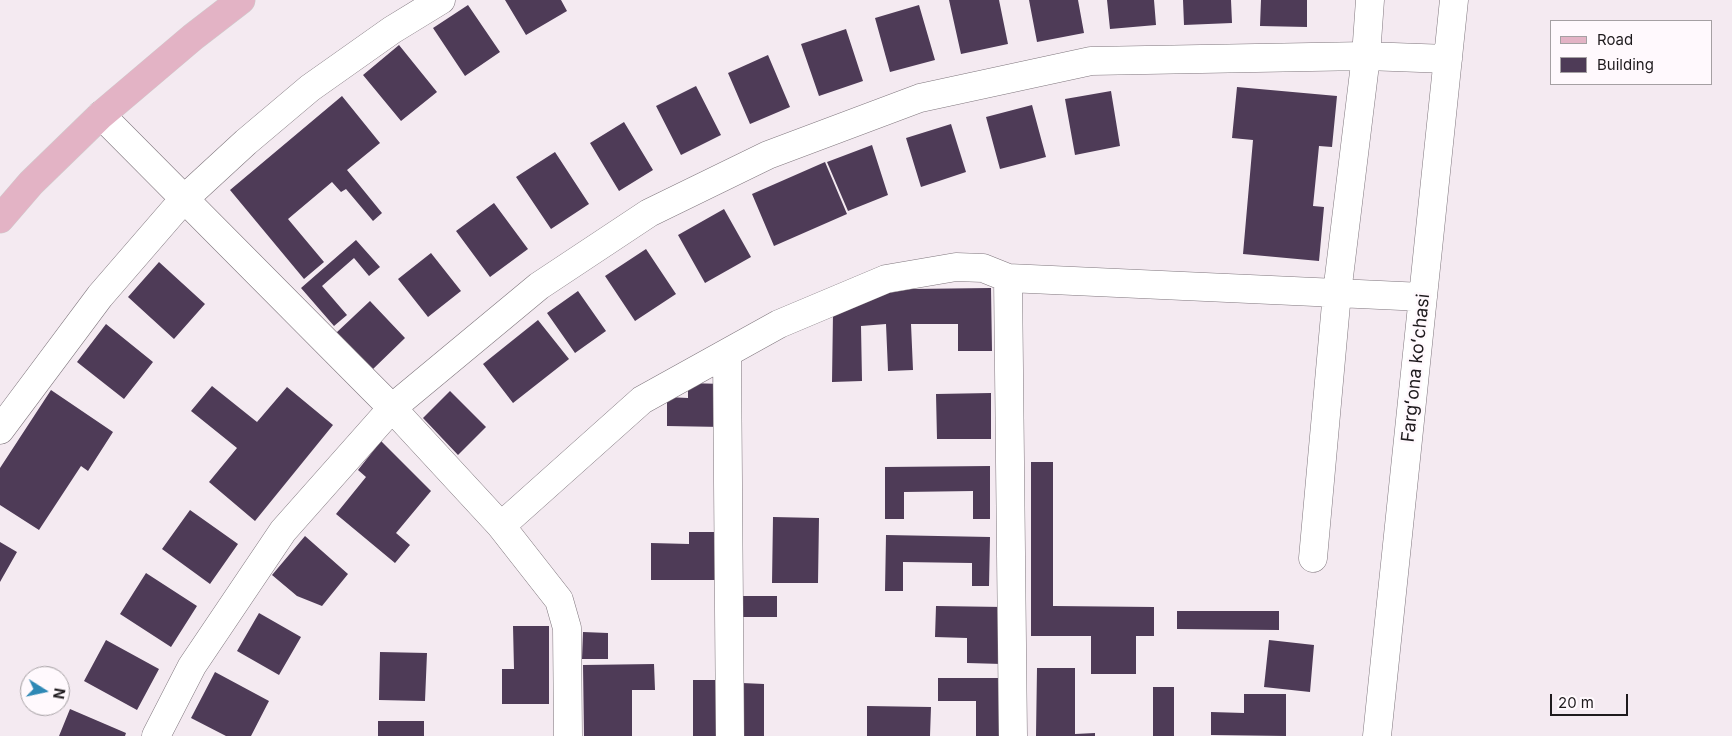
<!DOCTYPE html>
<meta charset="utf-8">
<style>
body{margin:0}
#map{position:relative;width:1732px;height:736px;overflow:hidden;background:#f4eaf1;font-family:Inter,sans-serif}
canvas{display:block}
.legend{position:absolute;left:1550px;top:20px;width:162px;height:65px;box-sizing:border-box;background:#fff9fd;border:1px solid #a5a0a3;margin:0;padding:6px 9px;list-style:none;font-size:15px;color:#1e1a1d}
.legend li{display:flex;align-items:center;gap:10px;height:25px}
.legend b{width:25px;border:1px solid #a5a0a3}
.north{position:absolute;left:20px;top:666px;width:50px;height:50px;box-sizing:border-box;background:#fff9fd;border:1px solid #a5a0a3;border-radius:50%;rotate:100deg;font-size:14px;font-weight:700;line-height:20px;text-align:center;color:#1e1a1d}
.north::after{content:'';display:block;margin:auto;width:18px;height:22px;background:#2e88b5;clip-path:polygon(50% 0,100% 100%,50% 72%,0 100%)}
.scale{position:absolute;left:1550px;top:694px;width:78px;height:22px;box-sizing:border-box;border:2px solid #1e1a1d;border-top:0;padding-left:6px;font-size:15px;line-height:18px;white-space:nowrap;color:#1e1a1d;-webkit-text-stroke:4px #fff9fd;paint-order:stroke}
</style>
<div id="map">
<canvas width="1732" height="736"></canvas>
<ul class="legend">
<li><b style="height:6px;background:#e3b3c5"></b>Road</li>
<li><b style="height:14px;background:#4e3b57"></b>Building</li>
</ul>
<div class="north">N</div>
<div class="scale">20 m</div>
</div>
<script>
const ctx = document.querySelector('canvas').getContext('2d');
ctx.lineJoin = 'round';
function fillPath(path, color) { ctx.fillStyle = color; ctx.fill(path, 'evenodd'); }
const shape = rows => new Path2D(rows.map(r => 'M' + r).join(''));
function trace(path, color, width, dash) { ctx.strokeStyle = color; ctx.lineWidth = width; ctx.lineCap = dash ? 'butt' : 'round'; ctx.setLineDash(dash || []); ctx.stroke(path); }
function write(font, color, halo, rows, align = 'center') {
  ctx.font = font + ' Inter,sans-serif'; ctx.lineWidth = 5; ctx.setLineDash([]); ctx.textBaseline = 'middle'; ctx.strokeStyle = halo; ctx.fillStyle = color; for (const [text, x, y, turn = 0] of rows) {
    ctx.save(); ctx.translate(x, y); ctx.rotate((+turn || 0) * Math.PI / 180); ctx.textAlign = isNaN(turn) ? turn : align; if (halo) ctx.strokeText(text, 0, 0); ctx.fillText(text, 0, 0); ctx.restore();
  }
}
fillPath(shape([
 [505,0,561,0,567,11,526,35],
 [949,0,999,0,1008,44,961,54],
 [1029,0,1078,0,1084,33,1037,42],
 [1107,0,1154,0,1156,25,1110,29],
 [1183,0,1231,0,1232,23,1184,25],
 [1261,0,1307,0,1307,27,1260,26],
 [468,5,500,52,465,76,433,28],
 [919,5,935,60,890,72,875,18],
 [846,29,863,81,819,96,801,44],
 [399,45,437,92,401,121,363,75],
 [768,55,790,107,750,124,728,73],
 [696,86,721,135,681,155,656,106],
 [1237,87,1337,96,1332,147,1319,146,1313,206,1324,207,1319,261,1243,254,1253,140,1232,138],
 [1111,91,1120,146,1075,155,1065,99],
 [342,96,380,143,347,170,382,213,373,221,346,189,341,192,332,182,288,219,324,262,304,279,230,190],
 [1032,105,1046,157,1000,169,986,117],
 [624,122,653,170,619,191,590,143],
 [951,124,966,172,921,187,906,138],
 [872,145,888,195,848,211,827,162],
 [555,152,589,204,551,229,516,177],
 [825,162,847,214,774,246,752,194],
 [494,203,528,249,490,277,456,231],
 [724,209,751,257,705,283,678,235],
 [356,240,380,267,369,276,354,258,322,286,347,315,334,326,301,288],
 [646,249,676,294,635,321,605,276],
 [431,253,461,291,428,317,398,279],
 [159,262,205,304,174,339,128,297],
 [991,288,992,351,958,351,958,324,911,324,913,370,888,371,886,324,861,326,862,381,832,382,833,313,860,298,911,289],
 [578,291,606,331,575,353,547,313],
 [370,301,405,338,371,371,336,333],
 [538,320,569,359,513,403,483,364],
 [106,324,153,362,124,399,77,362],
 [688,383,723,384,722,427,667,426,667,397,688,398],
 [212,386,257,422,287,387,333,425,255,521,209,482,237,448,191,411],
 [51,390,113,432,88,471,81,466,39,530,0,505,0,468],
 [450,391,486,427,458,455,423,418],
 [991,393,991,439,937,439,936,394],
 [381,441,431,491,396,533,410,545,395,563,336,514,366,477,358,470],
 [1031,462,1053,462,1053,606,1154,607,1154,636,1136,636,1136,674,1091,674,1091,636,1031,636],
 [990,466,990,519,973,519,973,491,904,492,904,519,885,519,885,467],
 [190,510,238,544,210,584,162,549],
 [773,517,819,518,818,583,772,583],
 [689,532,721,532,721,580,651,580,651,543,689,544],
 [886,535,990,537,989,586,972,586,972,563,903,562,903,591,885,591],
 [305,536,348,574,322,606,297,596,272,575],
 [0,542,17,552,0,582],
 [146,573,197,606,171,647,120,614],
 [739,596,777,596,777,617,739,617],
 [936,606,1003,607,1002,664,967,663,967,638,935,637],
 [1177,611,1279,611,1279,630,1177,629],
 [259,613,301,637,279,675,237,651],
 [513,626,549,626,549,704,502,704,502,669,514,669],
 [583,632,608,633,608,659,582,659],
 [106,640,159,669,137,710,84,681],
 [1269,640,1314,645,1310,692,1264,687],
 [380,652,427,653,425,701,379,700],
 [654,664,655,690,632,690,632,736,584,736,583,665],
 [1037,668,1075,668,1075,734,1095,733,1095,736,1036,736],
 [215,672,269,701,251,736,226,736,191,718],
 [938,678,1003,678,1002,736,976,736,976,701,938,701],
 [693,680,718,680,718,736,693,736],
 [742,683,764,684,764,736,741,736],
 [1153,687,1174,687,1174,736,1153,736],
 [1244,694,1286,694,1286,736,1211,735,1211,712,1244,713],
 [867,706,931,707,930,736,867,736],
 [70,709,126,733,125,736,59,736],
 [378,721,424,721,424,736,378,736]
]), '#4e3b57');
const minor = shape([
 [101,115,392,408,501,526,559,600,567,628,568,736],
 [1008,278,1013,736],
 [727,354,730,736],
 [0,430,100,296,183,200,246,142,310,88,392,30,441,0],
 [501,526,642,400,779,324,886,279,956,267,983,268,1008,278,1337,293,1366,56,1370,0],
 [1313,558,1337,293,1423,297],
 [156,736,192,666,283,531,392,408,539,286,649,213,768,155,920,98,1091,61,1366,56,1448,59],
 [1377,736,1454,0]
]);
const major = shape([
 [0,219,31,183,101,115,193,37,241,0]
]);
trace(minor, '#7f767d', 29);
trace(major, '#cecdcd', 29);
trace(minor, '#fff', 28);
trace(major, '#e3b3c5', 28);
write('18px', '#1e1a1d', '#fff9fd', [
 ["Fargʻona koʻchasi",1416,368,-84]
]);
</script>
